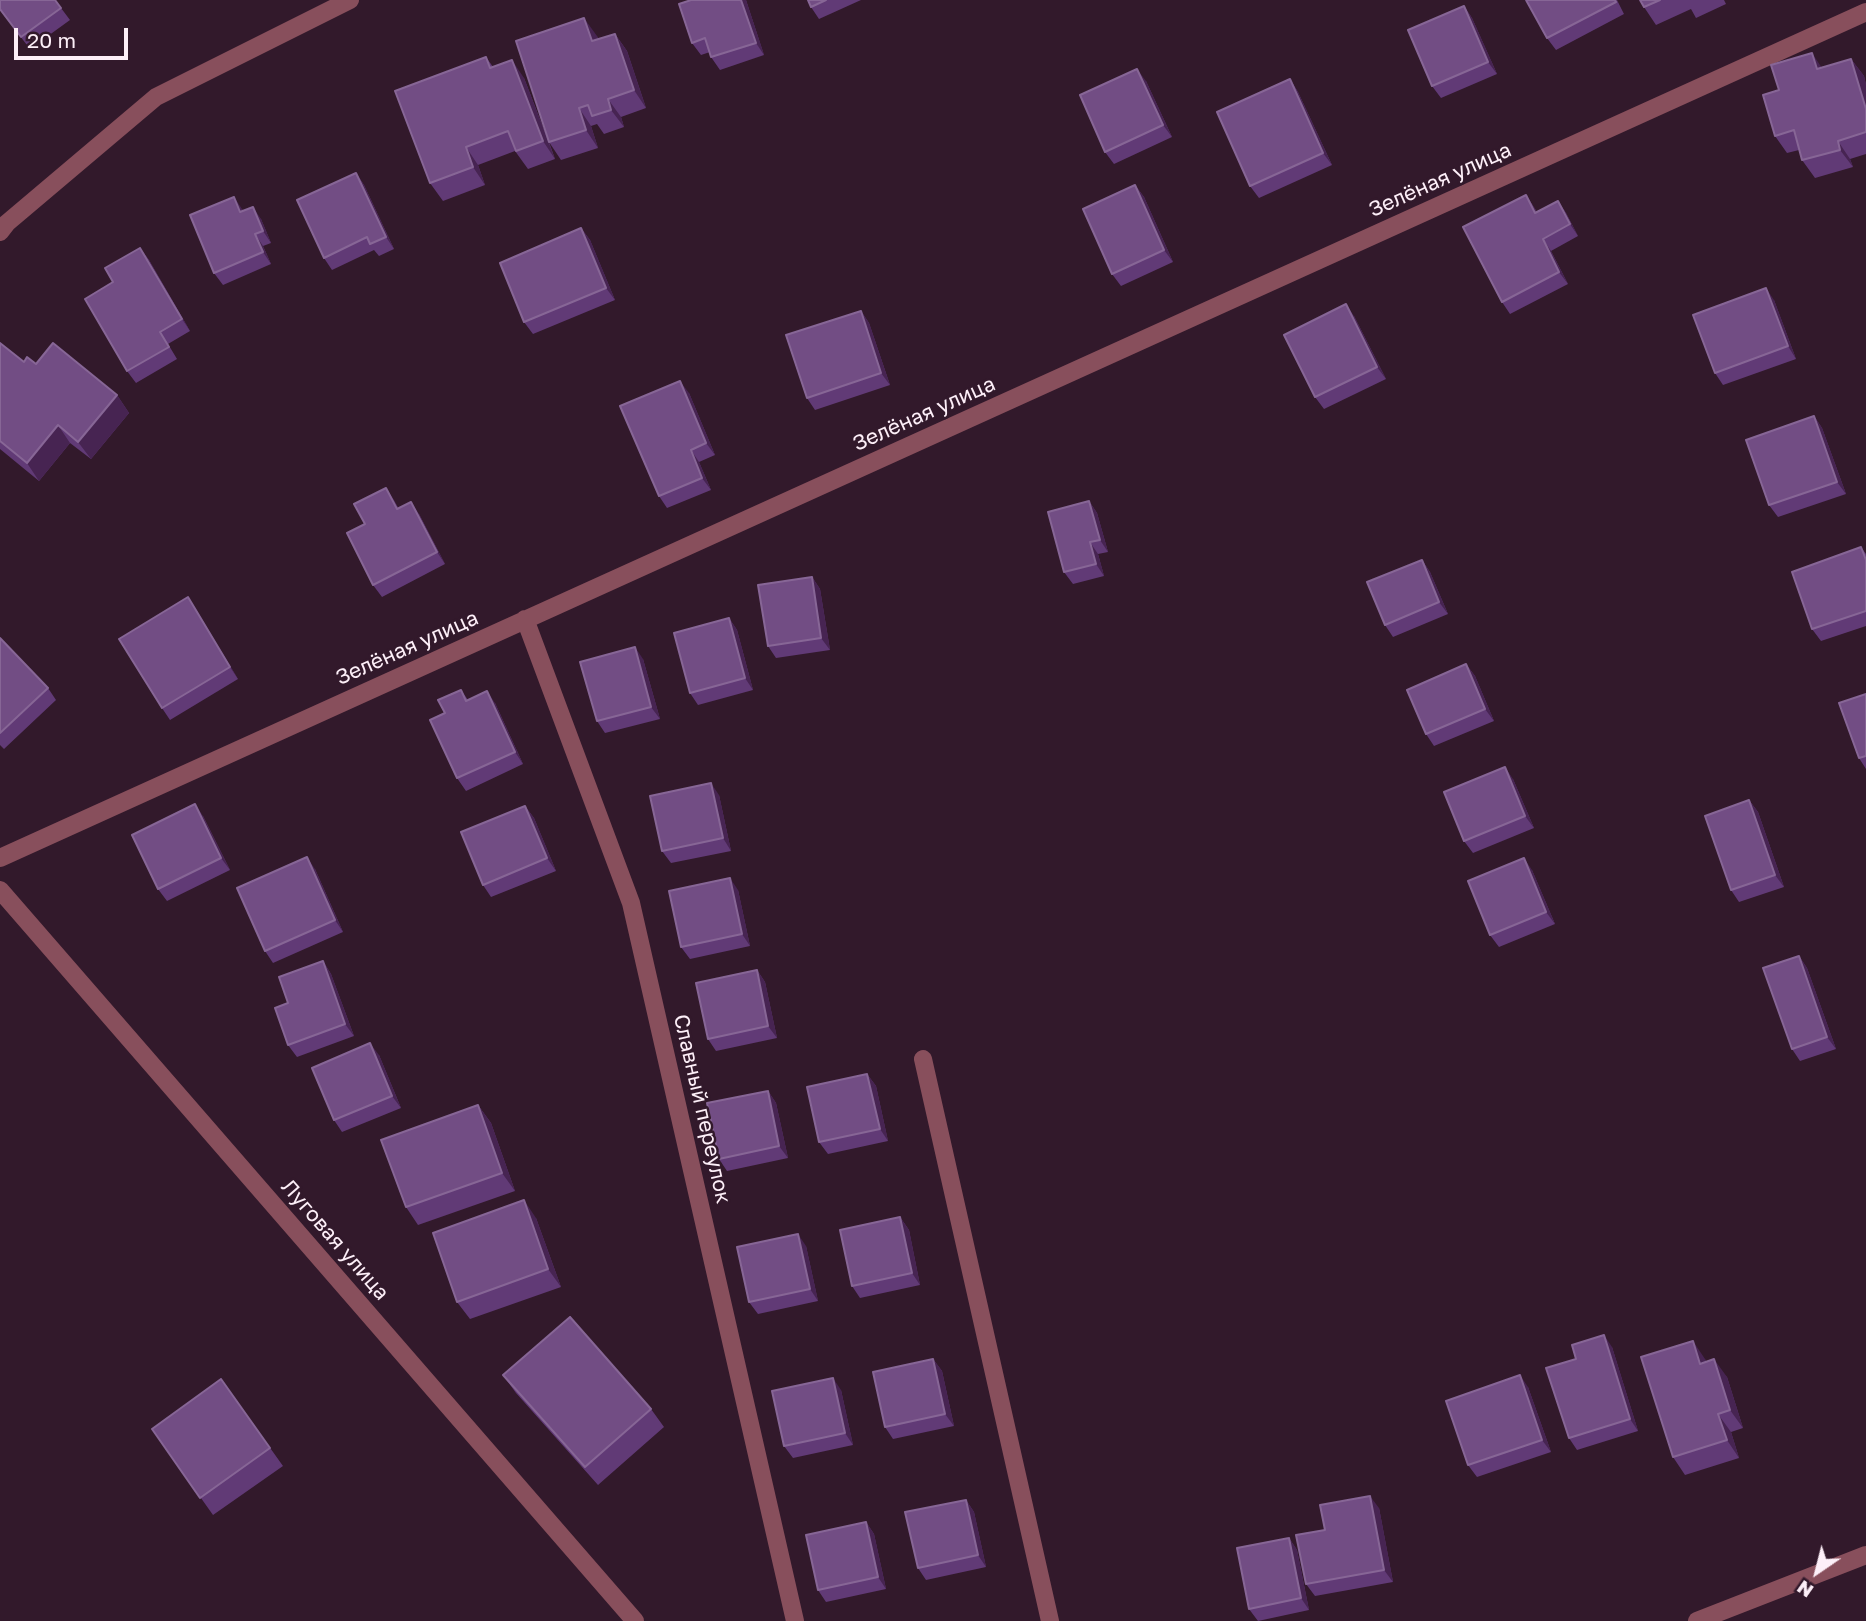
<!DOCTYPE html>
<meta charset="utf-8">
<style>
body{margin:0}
#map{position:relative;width:1866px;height:1621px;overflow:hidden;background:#32192b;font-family:"Golos Text",sans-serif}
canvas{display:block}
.north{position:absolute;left:1782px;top:1537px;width:70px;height:70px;-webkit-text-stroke:5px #32192b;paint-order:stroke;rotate:215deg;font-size:19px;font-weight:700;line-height:28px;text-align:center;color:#fdeff8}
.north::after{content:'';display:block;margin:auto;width:24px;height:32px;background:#fdeff8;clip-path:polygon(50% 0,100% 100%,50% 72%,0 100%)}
.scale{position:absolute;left:14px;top:28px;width:114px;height:32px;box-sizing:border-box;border:4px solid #fdeff8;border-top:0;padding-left:9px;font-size:21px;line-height:24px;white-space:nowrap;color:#fdeff8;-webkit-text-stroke:5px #32192b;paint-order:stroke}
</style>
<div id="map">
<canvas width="1866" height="1621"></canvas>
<div class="north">N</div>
<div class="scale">20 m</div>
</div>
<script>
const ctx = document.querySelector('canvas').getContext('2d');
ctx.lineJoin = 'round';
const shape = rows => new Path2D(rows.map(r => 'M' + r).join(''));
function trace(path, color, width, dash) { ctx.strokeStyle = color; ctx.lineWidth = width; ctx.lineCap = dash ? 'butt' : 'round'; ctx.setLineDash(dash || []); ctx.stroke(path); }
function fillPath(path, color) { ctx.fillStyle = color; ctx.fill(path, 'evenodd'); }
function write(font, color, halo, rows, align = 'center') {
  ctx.font = font + ' "Golos Text",sans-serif'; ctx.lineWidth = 5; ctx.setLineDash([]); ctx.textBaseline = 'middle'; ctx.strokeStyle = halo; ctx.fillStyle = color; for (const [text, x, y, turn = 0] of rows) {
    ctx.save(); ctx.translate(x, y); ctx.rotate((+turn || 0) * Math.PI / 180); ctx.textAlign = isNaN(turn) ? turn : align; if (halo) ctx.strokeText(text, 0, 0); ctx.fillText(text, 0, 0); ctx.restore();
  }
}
trace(shape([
 [0,232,7,223,156,97,350,0],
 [525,619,631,903,795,1621],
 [0,858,1866,12],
 [0,890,635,1621],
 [923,1059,1050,1621],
 [1697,1621,1866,1555]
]), '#884f5c', 18);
fillPath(shape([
 [0,0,55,0,70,20,30,49,0,10],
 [746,0,764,55,720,70,711,57,710,52,701,55,692,43],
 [808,0,861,0,819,19,811,7],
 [1617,0,1624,14,1556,50,1547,38],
 [1640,0,1724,0,1726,4,1696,18,1691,9,1656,25,1644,7],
 [1464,6,1472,18,1497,74,1441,98,1432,86],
 [615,34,627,51,646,108,621,117,624,127,604,134,597,124,591,126,598,148,561,160,549,142,555,159,528,169,515,151,478,165,485,185,443,201,430,183,486,57,493,67,524,78,548,140,597,36,598,39],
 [1851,59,1864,76,1866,85,1866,154,1850,159,1853,167,1815,178,1802,160,1799,150,1787,153,1775,136,1779,90,1822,67],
 [1290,79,1298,92,1332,165,1259,198,1250,186],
 [1146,81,1172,137,1114,164,1105,152],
 [356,173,364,185,394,249,379,256,374,250,332,270,324,258],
 [1135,185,1144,197,1173,262,1121,286,1112,274],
 [1526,195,1537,212,1558,201,1566,213,1578,236,1551,251,1568,284,1510,314,1502,302],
 [242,209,243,211,261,219,271,243,263,246,271,264,223,285,214,273],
 [581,228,590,240,615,300,533,334,524,322],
 [140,248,149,260,190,331,168,344,177,359,136,383,127,371,113,282],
 [1774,300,1796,359,1723,385,1715,373],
 [861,311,869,323,890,385,815,410,807,398],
 [1354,316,1386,379,1324,409,1315,397],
 [0,343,24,362,36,364,117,395,129,413,91,459,70,443,39,481,0,449],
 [689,393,715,455,699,462,711,490,667,508,659,496],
 [1814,416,1822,428,1846,494,1778,517,1769,505],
 [386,488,399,509,419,514,445,564,382,597,373,585,365,524],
 [1089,501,1097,513,1108,552,1098,554,1104,576,1073,584,1064,572],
 [1861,547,1866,554,1866,626,1821,641,1812,629],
 [1422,560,1430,572,1448,614,1393,637,1385,625],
 [812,577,820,589,830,650,776,658,768,646],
 [188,597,238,679,170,720,162,708],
 [729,618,737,630,753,690,698,705,690,693],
 [0,638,48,688,56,700,4,749,0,745],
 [643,659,660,719,605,733,597,721],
 [1466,664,1475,676,1494,721,1434,746,1426,734],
 [461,690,468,700,495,703,523,764,466,791,457,778,445,713],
 [1866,694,1866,769,1859,758],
 [1513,779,1534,828,1473,853,1464,841],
 [719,795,731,851,671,863,662,851],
 [1749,800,1758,812,1784,887,1739,902,1731,890],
 [525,806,534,818,556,871,491,897,483,885],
 [203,816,230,870,167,901,158,889],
 [315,869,343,932,273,963,265,951],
 [1532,870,1555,924,1499,947,1490,935],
 [738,890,750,946,690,959,681,947],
 [1799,956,1807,968,1836,1049,1800,1061,1792,1049],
 [323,961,331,974,354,1036,297,1057,288,1045,288,1003],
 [757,970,765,982,777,1038,716,1051,708,1039],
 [379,1055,401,1108,342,1132,334,1120],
 [867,1074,876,1086,888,1141,828,1154,819,1142],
 [768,1091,776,1103,788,1158,727,1171,719,1159],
 [478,1105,491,1123,515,1191,418,1225,406,1207],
 [900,1217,909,1230,920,1285,860,1298,852,1286],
 [536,1218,561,1287,470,1319,457,1302],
 [806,1246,818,1301,758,1314,749,1302],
 [1612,1347,1638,1431,1577,1450,1569,1438],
 [933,1359,942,1371,954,1426,893,1439,885,1427],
 [1705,1359,1706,1362,1727,1377,1743,1428,1731,1432,1739,1458,1685,1475,1673,1457],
 [503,1375,651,1409,664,1427,598,1485,516,1393],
 [221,1379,283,1466,213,1515,152,1429],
 [1528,1387,1551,1452,1477,1477,1468,1465],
 [841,1390,853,1445,793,1458,784,1446],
 [966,1500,974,1512,986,1567,926,1580,918,1568],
 [1379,1508,1393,1582,1315,1596,1306,1584,1325,1530],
 [866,1522,874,1534,886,1589,826,1602,818,1590],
 [1289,1538,1297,1550,1309,1610,1258,1621,1249,1609]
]), '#613a76');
fillPath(shape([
 [741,0,746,0,764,55,756,43],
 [1464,6,1472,18,1497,74,1488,62],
 [584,18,597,36,604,59,592,41],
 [615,34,627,51,646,108,634,90],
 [1812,53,1824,71,1817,69],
 [1851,59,1864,76,1866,85,1866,109],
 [512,60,524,78,555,159,543,141],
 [1137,69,1146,81,1172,137,1163,125],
 [1290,79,1298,92,1332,165,1323,153],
 [608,99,621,117,624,127,611,110],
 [579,108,591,126,598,148,586,130],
 [1838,141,1850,159,1853,167,1840,150],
 [466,147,478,165,485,185,473,167],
 [356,173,364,185,394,249,386,237],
 [1135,185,1144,197,1173,262,1164,250],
 [1526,195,1534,207,1543,225,1535,213],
 [234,197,242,209,249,224,240,212],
 [1558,201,1566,213,1578,236,1570,224],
 [253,207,261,219,271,243,263,231],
 [581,228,590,240,615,300,606,288],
 [255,234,263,246,271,264,263,252],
 [1543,239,1551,251,1568,284,1559,272],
 [140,248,149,260,190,331,182,319],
 [1766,288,1774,300,1796,359,1788,346],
 [1346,304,1354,316,1386,379,1377,367],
 [861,311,869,323,890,385,881,373],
 [680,381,689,393,715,455,706,443],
 [117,395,129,413,91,459,78,442],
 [1814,416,1822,428,1846,494,1837,482],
 [58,425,70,443,39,481,27,463],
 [691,450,699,462,711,490,702,478],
 [386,488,394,500,406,522,397,509],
 [1089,501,1097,513,1108,552,1100,540],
 [411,502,419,514,445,564,437,552],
 [1090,542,1098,554,1104,576,1096,564],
 [1422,560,1430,572,1448,614,1439,602],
 [812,577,820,589,830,650,821,638],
 [188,597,196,609,238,679,230,667],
 [729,618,737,630,753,690,745,678],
 [635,647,643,659,660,719,651,707],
 [1466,664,1475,676,1494,721,1485,709],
 [487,691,495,703,523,764,515,752],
 [1505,767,1513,779,1534,828,1525,816],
 [711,783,719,795,731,851,723,838],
 [1749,800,1758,812,1784,887,1775,875],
 [195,804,203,816,230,870,221,858],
 [525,806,534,818,556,871,547,858],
 [307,857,315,869,343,932,335,920],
 [1524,858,1532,870,1555,924,1546,912],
 [730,878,738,890,750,946,742,934],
 [1799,956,1807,968,1836,1049,1827,1037],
 [323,961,331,974,354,1036,345,1024],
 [757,970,765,982,777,1038,768,1026],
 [370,1043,379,1055,401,1108,392,1096],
 [867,1074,876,1086,888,1141,880,1129],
 [768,1091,776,1103,788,1158,779,1146],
 [478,1105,491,1123,515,1191,502,1173],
 [524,1200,536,1218,561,1287,548,1269],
 [900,1217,909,1230,920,1285,912,1273],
 [798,1234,806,1246,818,1301,810,1289],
 [1604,1335,1612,1347,1638,1431,1630,1419],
 [1693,1341,1705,1359,1712,1381,1700,1364],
 [933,1359,942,1371,954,1426,945,1414],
 [1714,1359,1727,1377,1743,1428,1730,1410],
 [1520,1375,1528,1387,1551,1452,1542,1440],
 [833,1378,841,1390,853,1445,845,1433],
 [1718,1414,1731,1432,1739,1458,1727,1440],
 [1370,1496,1379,1508,1393,1582,1384,1570],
 [966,1500,974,1512,986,1567,978,1555],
 [866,1522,874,1534,886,1589,878,1577],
 [1289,1538,1297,1550,1309,1610,1301,1598]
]), '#472452');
const building = shape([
 [0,0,55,0,61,8,21,37,0,9,0,0],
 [691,0,741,0,756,43,711,57,705,38,692,43,679,4,691,0],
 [808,0,826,0,811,7,808,0],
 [1526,0,1615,0,1616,2,1547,38,1526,0],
 [1640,0,1660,0,1644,7,1640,0],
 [1464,6,1488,62,1432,86,1408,30,1464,6],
 [584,18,592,41,615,34,634,90,608,99,611,110,592,116,588,105,579,108,586,130,549,142,516,41,584,18],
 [1812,53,1817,69,1851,59,1866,109,1866,132,1838,141,1840,150,1802,160,1794,130,1775,136,1763,95,1779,90,1771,65,1812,53],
 [486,57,490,68,512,60,543,141,516,151,508,131,466,147,473,167,430,183,395,91,486,57],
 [1137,69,1163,125,1105,152,1080,95,1137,69],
 [1290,79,1323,153,1250,186,1217,112,1290,79],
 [356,173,386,237,370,244,367,237,324,258,297,200,356,173],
 [1135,185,1164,250,1112,274,1083,209,1135,185],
 [1526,195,1535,213,1558,201,1570,224,1543,239,1559,272,1502,302,1463,227,1526,195],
 [234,197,240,212,253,207,263,231,255,234,263,252,214,273,190,215,234,197],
 [581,228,606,288,524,322,500,263,581,228],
 [140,248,182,319,160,332,169,347,127,371,85,299,113,282,105,268,140,248],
 [1766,288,1788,346,1715,373,1693,315,1766,288],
 [1346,304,1377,367,1315,397,1284,335,1346,304],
 [861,311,881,373,807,398,786,335,861,311],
 [0,343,24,362,27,357,36,364,53,343,117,395,78,442,58,425,27,463,0,441,0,343],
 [680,381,706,443,691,450,702,478,659,496,620,406,680,381],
 [1814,416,1837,482,1769,505,1746,440,1814,416],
 [386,488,397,509,411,502,437,552,373,585,347,533,365,524,354,504,386,488],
 [1089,501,1100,540,1090,542,1096,564,1064,572,1048,512,1089,501],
 [1861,547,1866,560,1866,611,1812,629,1792,572,1861,547],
 [1422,560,1439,602,1385,625,1367,582,1422,560],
 [812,577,821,638,768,646,758,585,812,577],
 [188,597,230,667,162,708,119,639,188,597],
 [729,618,745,678,690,693,674,633,729,618],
 [0,638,48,688,0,733,0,638],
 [635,647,651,707,597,721,580,662,635,647],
 [1466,664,1485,709,1426,734,1407,690,1466,664],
 [461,690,466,701,487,691,515,752,457,778,430,720,445,713,438,700,461,690],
 [1866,694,1866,756,1859,758,1839,703,1866,694],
 [1505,767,1525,816,1464,841,1444,792,1505,767],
 [711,783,723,838,662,851,650,796,711,783],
 [1749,800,1775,875,1731,890,1705,816,1749,800],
 [195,804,221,858,158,889,132,835,195,804],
 [525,806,547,858,483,885,461,832,525,806],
 [307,857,335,920,265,951,237,888,307,857],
 [1524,858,1546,912,1490,935,1468,881,1524,858],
 [730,878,742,934,681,947,669,891,730,878],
 [1799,956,1827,1037,1792,1049,1763,968,1799,956],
 [323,961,345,1024,288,1045,275,1008,288,1003,279,977,323,961],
 [757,970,768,1026,708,1039,696,983,757,970],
 [370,1043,392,1096,334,1120,312,1068,370,1043],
 [867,1074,880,1129,819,1142,807,1087,867,1074],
 [768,1091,779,1146,719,1159,707,1103,768,1091],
 [478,1105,502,1173,406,1207,381,1140,478,1105],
 [524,1200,548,1269,457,1302,433,1233,524,1200],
 [900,1217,912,1273,852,1286,840,1230,900,1217],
 [798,1234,810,1289,749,1302,737,1247,798,1234],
 [570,1317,651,1409,585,1467,503,1375,570,1317],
 [1604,1335,1630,1419,1569,1438,1546,1368,1576,1359,1572,1345,1604,1335],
 [1693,1341,1700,1364,1714,1359,1730,1410,1718,1414,1727,1440,1673,1457,1641,1357,1693,1341],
 [933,1359,945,1414,885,1427,873,1372,933,1359],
 [1520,1375,1542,1440,1468,1465,1446,1401,1520,1375],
 [833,1378,845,1433,784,1446,772,1391,833,1378],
 [221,1379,270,1448,200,1498,152,1429,221,1379],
 [1370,1496,1384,1570,1306,1584,1296,1535,1325,1530,1320,1505,1370,1496],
 [966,1500,978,1555,918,1568,905,1512,966,1500],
 [866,1522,878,1577,818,1590,806,1535,866,1522],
 [1289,1538,1301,1598,1249,1609,1237,1548,1289,1538]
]);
fillPath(building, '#724d84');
trace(building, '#876696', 2);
write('21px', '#fdeff8', '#32192b', [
 ["Зелёная улица",1440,180,-24],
 ["Зелёная улица",924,414,-24],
 ["Зелёная улица",407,648,-24],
 ["Славный переулок",702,1109,77],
 ["Луговая улица",335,1240,49]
]);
</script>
